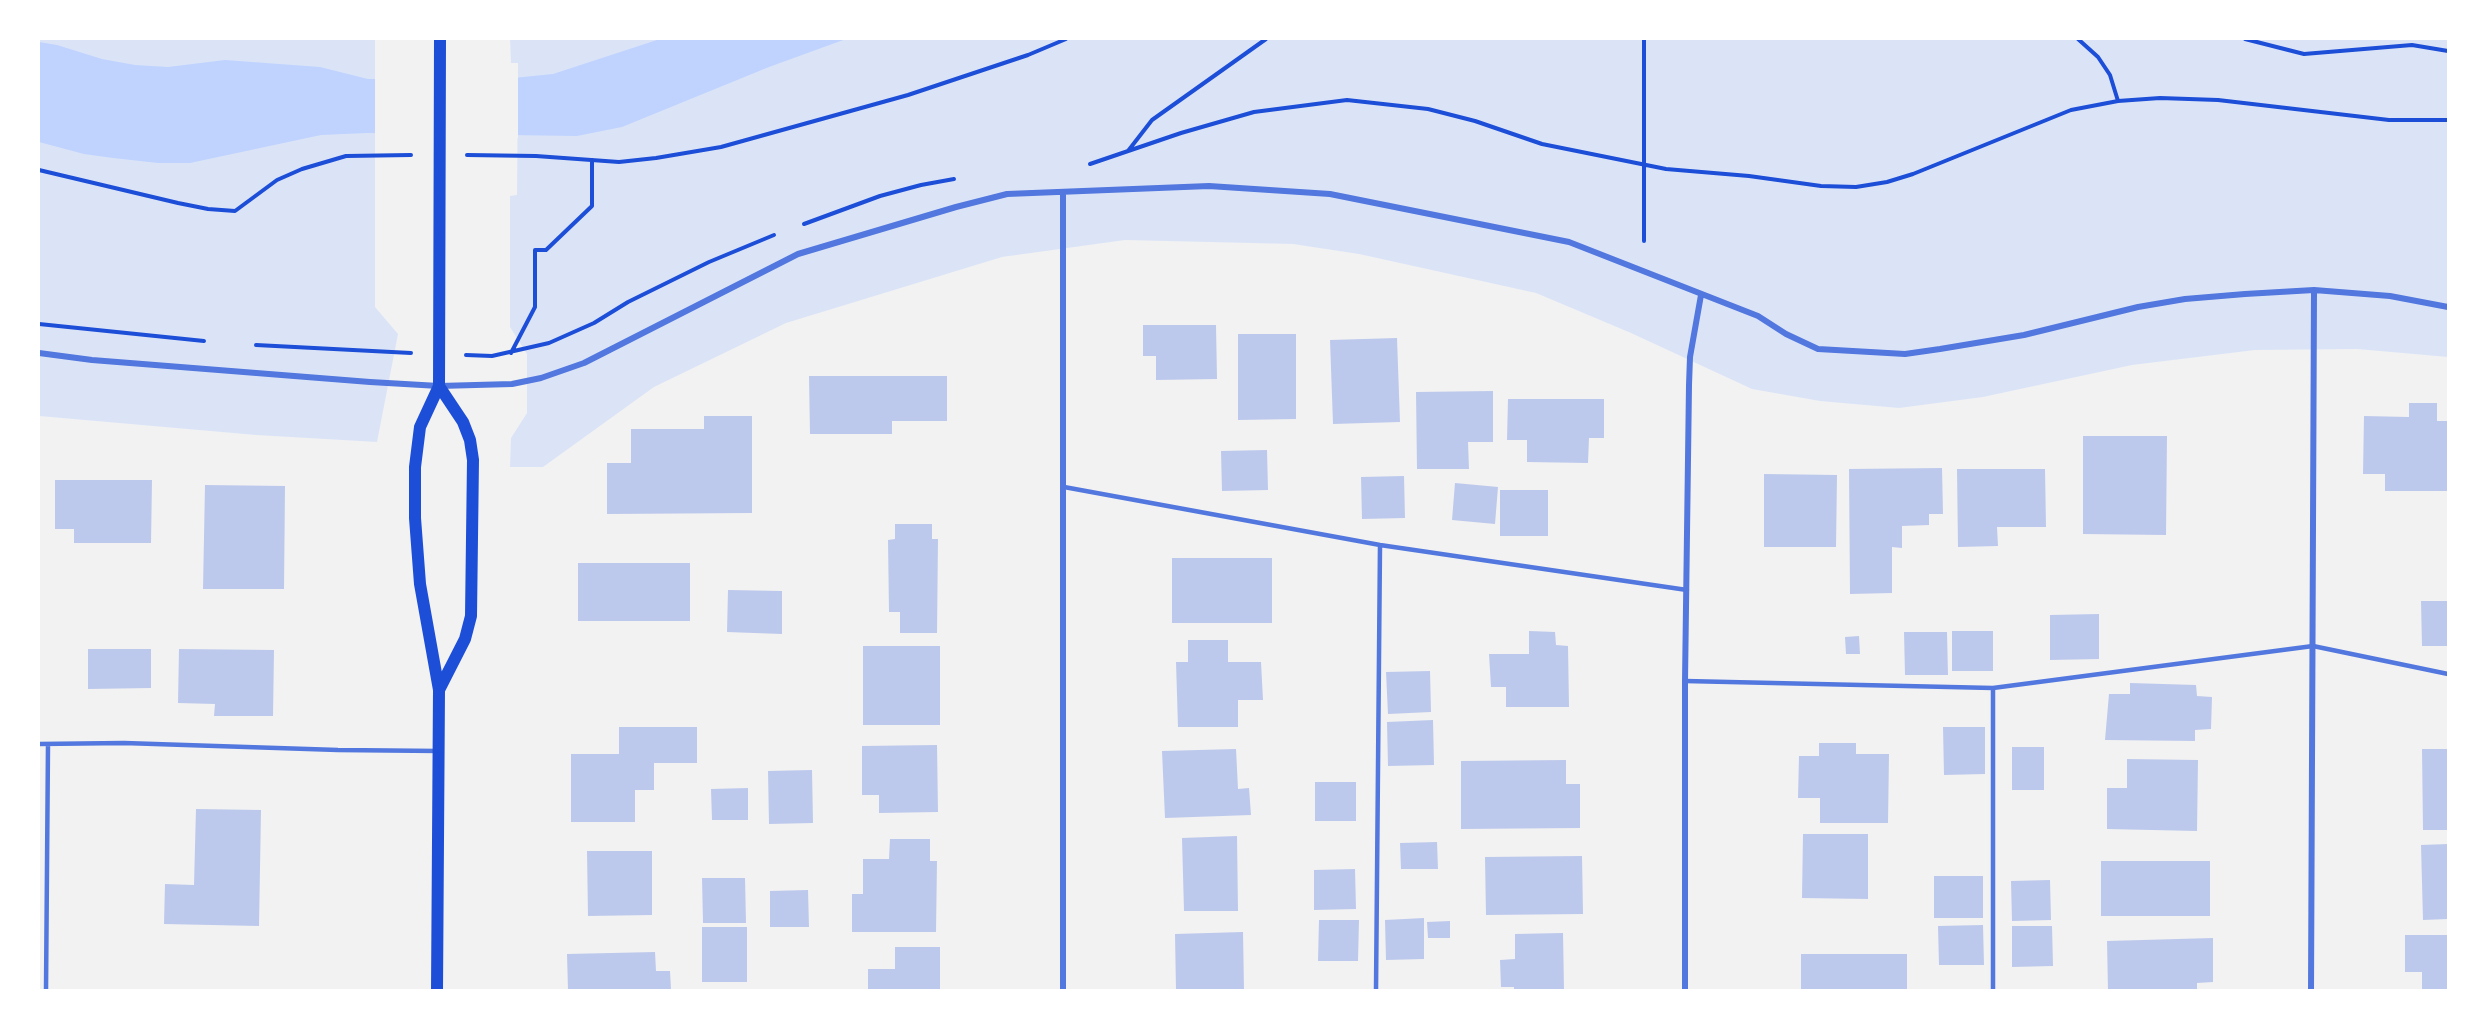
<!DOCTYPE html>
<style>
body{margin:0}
#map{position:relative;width:2487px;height:1029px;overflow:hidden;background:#f2f2f2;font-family:"Fira Sans Condensed",sans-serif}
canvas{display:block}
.frame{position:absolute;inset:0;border:40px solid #fff;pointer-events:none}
</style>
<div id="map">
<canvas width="2487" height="1029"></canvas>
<div class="frame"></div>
</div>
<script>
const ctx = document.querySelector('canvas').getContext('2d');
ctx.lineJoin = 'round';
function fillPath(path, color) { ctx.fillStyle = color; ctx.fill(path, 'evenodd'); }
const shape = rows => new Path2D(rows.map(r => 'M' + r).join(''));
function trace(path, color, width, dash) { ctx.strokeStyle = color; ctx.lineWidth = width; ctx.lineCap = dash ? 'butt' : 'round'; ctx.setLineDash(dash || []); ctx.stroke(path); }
fillPath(shape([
 [39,39,375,39,375,307,398,334,377,442,256,435,39,416],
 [510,39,2448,39,2448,357,2357,349,2255,350,2132,365,1983,397,1899,408,1820,401,1752,389,1631,333,1536,293,1359,254,1293,244,1125,240,1002,257,786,323,654,387,543,467,510,467,511,438,527,413,527,354,510,327,510,196,517,195,518,63,511,63]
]), '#dbe4f7');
fillPath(shape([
 [660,39,846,39,769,67,622,127,577,136,367,133,321,135,190,163,158,163,113,158,84,154,39,142,39,42,57,45,102,59,135,65,168,67,225,60,320,67,368,79,513,78,553,74]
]), '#bfd3fe');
fillPath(shape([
 [518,74,518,138,375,136,375,76]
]), '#f2f2f2');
fillPath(shape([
 [1143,325,1216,325,1217,379,1156,380,1156,356,1143,356],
 [1238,334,1296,334,1296,419,1238,420],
 [1397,338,1400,422,1333,424,1330,340],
 [809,376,947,376,947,421,892,421,892,434,810,434],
 [1493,391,1493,442,1468,442,1469,469,1417,469,1416,392],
 [1508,399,1604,399,1604,438,1589,438,1588,463,1527,462,1527,440,1507,440],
 [2409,403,2437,403,2437,421,2448,421,2448,491,2385,491,2385,474,2363,474,2364,416,2409,417],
 [704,416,752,416,752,513,607,514,607,463,631,463,631,429,704,429],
 [2083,436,2167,436,2166,535,2083,534],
 [1267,450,1268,490,1222,491,1221,451],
 [1942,468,1943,514,1929,514,1929,525,1902,526,1902,548,1892,547,1892,593,1850,594,1849,469],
 [1957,469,2045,469,2046,527,1997,527,1998,546,1958,547],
 [1764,474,1837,475,1836,547,1764,547],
 [1404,476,1405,518,1362,519,1361,477],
 [55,480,152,480,151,543,74,543,74,529,55,529],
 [1455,483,1498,487,1495,524,1452,520],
 [205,485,285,486,284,589,203,589],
 [1500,490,1548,490,1548,536,1500,536],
 [895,524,932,524,932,539,938,539,937,633,900,633,900,612,889,612,888,540,895,539],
 [1172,558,1272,558,1272,623,1172,623],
 [578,563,690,563,690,621,578,621],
 [728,590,782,591,782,634,727,632],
 [2421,601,2448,601,2448,646,2422,646],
 [2099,614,2099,659,2050,660,2050,615],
 [1529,631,1555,632,1556,645,1568,646,1569,707,1506,707,1506,687,1491,687,1489,654,1529,654],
 [1952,631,1993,631,1993,671,1952,671],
 [1904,632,1947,632,1948,675,1905,675],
 [1859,636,1860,654,1846,654,1845,637],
 [1188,640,1228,640,1228,662,1261,662,1263,700,1238,700,1238,727,1178,727,1176,662,1188,662],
 [863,646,940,646,940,725,863,725],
 [88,649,151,649,151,688,88,689],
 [179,649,274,650,273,716,214,716,215,704,178,703],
 [1430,671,1431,712,1388,714,1386,672],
 [2130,683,2196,685,2197,696,2212,697,2211,729,2195,730,2195,741,2105,740,2109,694,2130,694],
 [1433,720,1434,765,1388,766,1387,722],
 [619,727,697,727,697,763,654,763,654,790,635,790,635,822,571,822,571,754,619,754],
 [1943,727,1985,727,1985,774,1944,775],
 [1819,743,1856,743,1856,754,1889,754,1888,823,1820,823,1820,798,1798,798,1799,756,1819,756],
 [937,745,938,812,879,813,879,795,862,795,862,746],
 [2012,747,2044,747,2044,790,2012,790],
 [1236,749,1238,789,1249,788,1251,815,1165,818,1162,751],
 [2422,749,2448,749,2448,830,2423,830],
 [2127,759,2198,760,2197,831,2107,829,2107,788,2127,788],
 [1566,760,1566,784,1580,784,1580,828,1461,829,1461,761],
 [812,770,813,823,769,824,768,771],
 [1315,782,1356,782,1356,821,1315,821],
 [748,788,748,820,712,820,711,789],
 [196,809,261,810,259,926,164,924,165,884,194,885],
 [1803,834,1868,834,1868,899,1802,898],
 [1237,836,1238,911,1184,911,1182,838],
 [890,839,930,839,930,861,937,861,936,932,852,932,852,894,863,894,863,859,889,859],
 [1437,842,1438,869,1401,869,1400,843],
 [2448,844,2448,919,2423,920,2421,845],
 [587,851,652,851,652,915,588,916],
 [1582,856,1583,914,1486,915,1485,857],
 [2101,861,2210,861,2210,916,2101,916],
 [1355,869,1356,909,1314,910,1314,870],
 [1934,876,1983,876,1983,918,1934,918],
 [702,878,745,878,746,923,703,923],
 [2050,880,2051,920,2012,921,2011,881],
 [808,890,809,927,770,927,770,891],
 [1424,918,1424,959,1386,960,1385,920],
 [1319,920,1359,920,1358,961,1318,961],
 [1450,921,1450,938,1428,938,1427,922],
 [1983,925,1984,965,1939,965,1938,926],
 [2012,926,2052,926,2053,966,2012,967],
 [702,927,747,927,747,982,702,982],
 [1243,932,1244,990,1176,990,1175,934],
 [1563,933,1564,990,1514,990,1514,987,1501,987,1500,960,1515,959,1515,934],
 [2405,935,2448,935,2448,990,2422,990,2422,972,2405,972],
 [2213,938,2213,982,2197,983,2197,990,2108,990,2107,941],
 [895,947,940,947,940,990,868,990,868,969,895,969],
 [655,952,656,971,670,971,671,990,568,990,567,954],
 [1801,954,1907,954,1907,990,1801,990]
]), '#bdc9ec');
trace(shape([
 [2078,39,2098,57,2110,75,2118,101,2160,98,2218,100,2389,120,2448,120],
 [2245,39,2304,54,2412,45,2448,51],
 [1128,151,1152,120,1266,39],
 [467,155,536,156,619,162,656,158,721,147,908,95,1028,55,1066,39],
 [1090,164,1181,133,1254,112,1347,100,1428,109,1475,121,1542,144,1666,169,1749,176,1821,186,1856,187,1887,182,1913,174,2071,110,2118,101],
 [39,170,178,203,208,209,235,211,277,180,302,169,346,156,411,155],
 [804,224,880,196,921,185,954,179],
 [1644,241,1644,39],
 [39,324,204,341],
 [256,345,411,353],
 [511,353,535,307,535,250,546,250,592,206,592,160],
 [466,355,492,356,549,343,594,323,628,302,709,262,774,235]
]), '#1d4ed8', 4);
trace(shape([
 [1064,487,1380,545,1687,590],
 [1685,681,1993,688,2313,646,2448,674],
 [1993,688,1993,990],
 [39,744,124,743,338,750,439,751],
 [46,990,48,744],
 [1376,990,1380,545]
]), '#5277de', 4.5);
trace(shape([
 [1063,192,1063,990],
 [39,353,92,360,370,382,439,386,512,384,541,378,584,363,798,254,956,207,1007,194,1209,186,1330,194,1569,242,1758,316,1786,334,1818,349,1905,354,1940,349,2024,335,2138,307,2185,299,2245,294,2314,290,2390,296,2448,307],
 [1685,990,1685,681,1689,385,1690,357,1701,295],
 [2311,990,2314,290]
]), '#5277de', 6);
trace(shape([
 [439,386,463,422,470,440,473,460,471,616,465,639,439,690],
 [437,990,439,690,420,584,415,518,415,467,420,427,439,386,440,39]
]), '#1d4ed8', 12);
</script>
